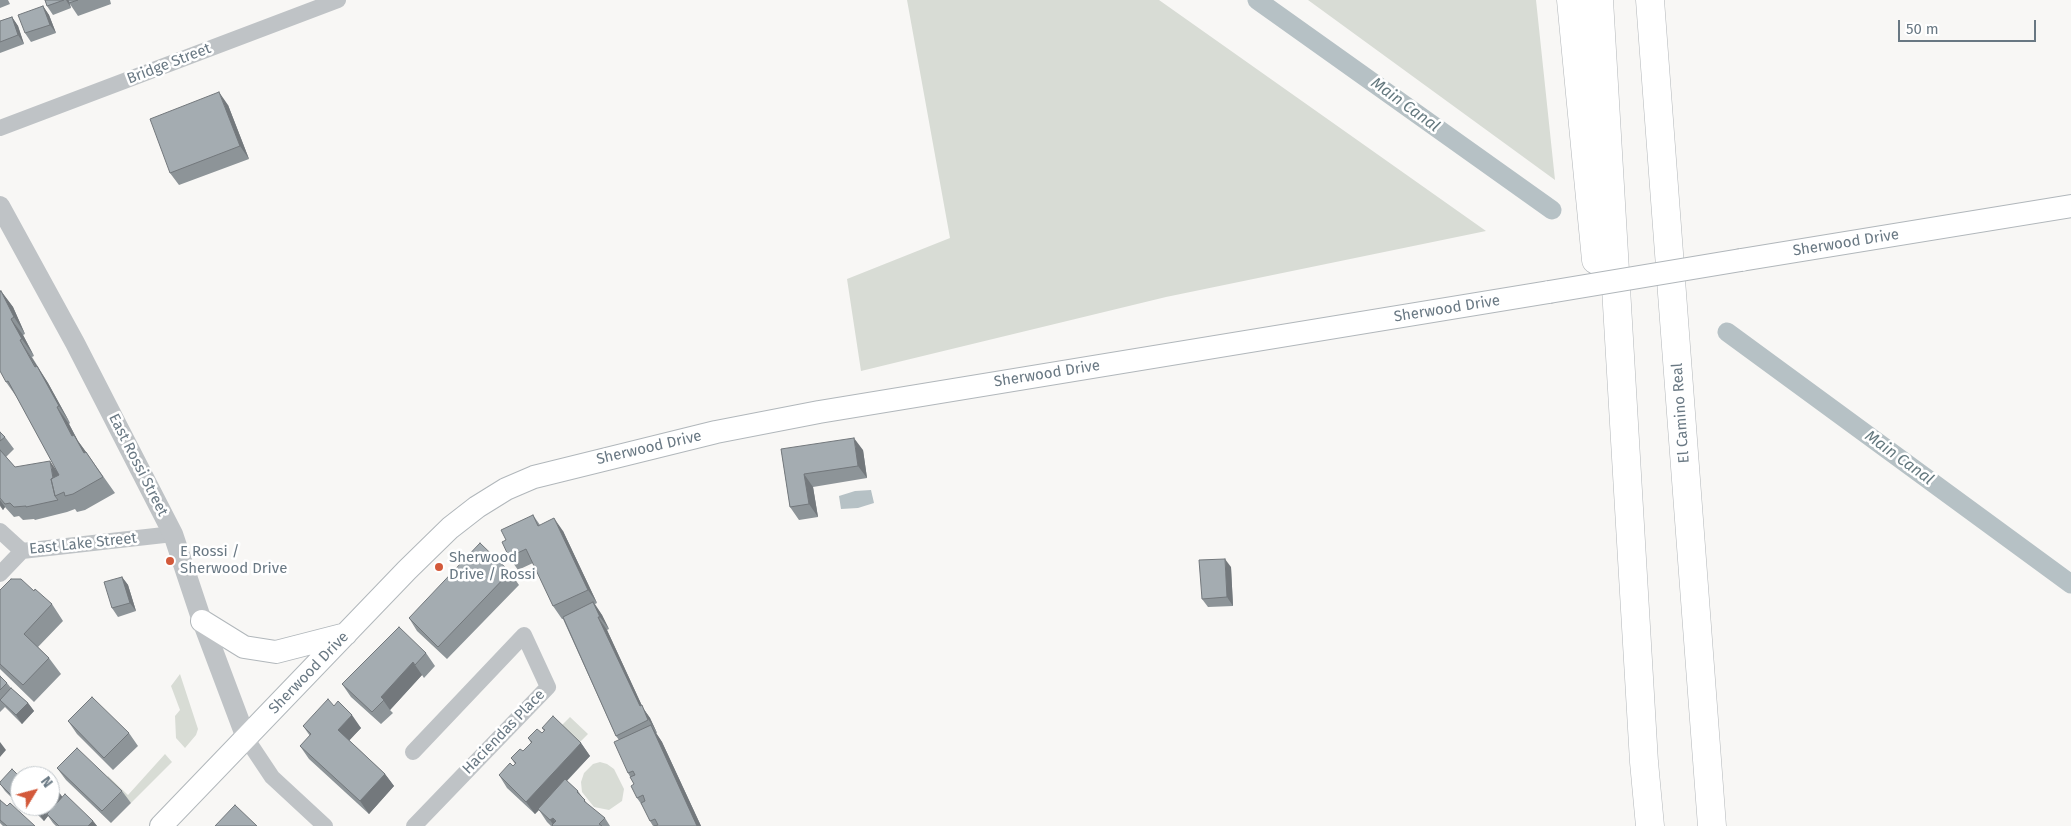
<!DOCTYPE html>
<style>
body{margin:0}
#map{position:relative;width:2071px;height:826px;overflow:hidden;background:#f8f7f5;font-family:"Fira Sans",sans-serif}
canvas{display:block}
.north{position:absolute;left:10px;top:766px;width:50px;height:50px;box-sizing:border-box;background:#fff;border:1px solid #c3c9cd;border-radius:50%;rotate:53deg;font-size:14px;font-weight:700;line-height:20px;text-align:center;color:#697883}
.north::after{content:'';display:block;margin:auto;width:18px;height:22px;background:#d3593a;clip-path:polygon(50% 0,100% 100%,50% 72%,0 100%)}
.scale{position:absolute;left:1898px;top:20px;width:138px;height:22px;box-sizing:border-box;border:2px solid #697883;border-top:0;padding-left:6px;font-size:15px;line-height:18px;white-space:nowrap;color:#697883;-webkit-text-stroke:4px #fff;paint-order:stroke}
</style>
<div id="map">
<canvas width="2071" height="826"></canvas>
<div class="north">N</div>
<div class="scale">50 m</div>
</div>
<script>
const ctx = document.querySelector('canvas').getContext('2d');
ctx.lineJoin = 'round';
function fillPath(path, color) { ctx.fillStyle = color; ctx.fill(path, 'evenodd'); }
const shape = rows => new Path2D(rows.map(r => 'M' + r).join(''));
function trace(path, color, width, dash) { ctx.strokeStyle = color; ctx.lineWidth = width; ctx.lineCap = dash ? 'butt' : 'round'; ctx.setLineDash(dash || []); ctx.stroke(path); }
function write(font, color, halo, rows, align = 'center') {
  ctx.font = font + ' "Fira Sans",sans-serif'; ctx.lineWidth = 5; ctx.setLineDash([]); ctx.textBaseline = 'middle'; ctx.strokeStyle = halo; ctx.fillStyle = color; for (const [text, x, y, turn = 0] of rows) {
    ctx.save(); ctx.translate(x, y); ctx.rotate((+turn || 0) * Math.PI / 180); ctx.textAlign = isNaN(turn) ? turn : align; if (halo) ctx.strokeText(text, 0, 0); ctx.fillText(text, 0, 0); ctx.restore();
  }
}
fillPath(shape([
 [907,0,1159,0,1486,231,1166,297,861,371,847,279,950,238],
 [1308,0,1536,0,1555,180],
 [180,674,198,729,196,735,185,748,176,738,175,716,180,710,171,686],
 [570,717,588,734,579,743,561,726],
 [165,754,172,762,131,803,106,779,108,776,128,795],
 [600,762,607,764,614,769,624,789,622,801,609,810,594,807,582,792,581,782,584,773,593,764]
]), '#d8dcd5');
fillPath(shape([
 [871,490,874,503,858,508,841,509,839,496,855,491]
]), '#b6c1c5');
trace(shape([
 [1257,0,1552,210],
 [1727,332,2071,584]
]), '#b6c1c5', 19);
const secondary = shape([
 [1741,260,2071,206],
 [202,621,244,647,276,652,346,634],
 [161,826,407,570,450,528,477,507,506,489,534,477,716,432,819,412,1549,292]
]);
const motorway = shape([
 [1571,0,1596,260],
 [1599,0,1644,762,1650,826],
 [1650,0,1712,826]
]);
trace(secondary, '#b1b7bb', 24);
trace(motorway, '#b2b6b9', 29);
trace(shape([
 [0,128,338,0],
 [0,531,22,551,173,534],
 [0,574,22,551],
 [246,738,272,777,325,826],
 [413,752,524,635,548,687,414,826]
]), '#bfc3c6', 16);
trace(shape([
 [0,206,75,343,173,534,202,621,246,738]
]), '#bfc3c6', 20);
trace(secondary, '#fff', 22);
trace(motorway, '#fff', 28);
const secondaryBridge = shape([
 [1549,292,1741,260]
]);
trace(secondaryBridge, '#b1b7bb', 24, []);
trace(secondaryBridge, '#fff', 22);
fillPath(shape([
 [0,0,8,0,10,4,0,8],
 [45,0,110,0,111,4,78,16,70,4,71,8,53,15,47,6],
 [43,6,49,15,56,33,31,42,25,33],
 [12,17,18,26,24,44,0,53,0,21],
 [228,105,249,159,179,185,170,173],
 [0,290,1,291,13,307,25,334,23,335,34,356,32,357,48,383,70,423,69,424,78,441,86,452,115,493,85,510,77,512,75,509,67,512,35,520,34,519,23,520,19,516,14,517,5,507,3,510,0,506,0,432,5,437,14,449,6,457,15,467,57,471,18,399,6,382],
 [781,449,863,450,867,478,813,487,818,517,799,520,790,507],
 [533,515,540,525,563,531,597,603,595,604,602,615,609,629,607,630,643,708,650,718,657,733,656,733,662,742,701,826,653,826,650,821,644,808,637,798,634,784,628,773,619,740,616,736,563,619,562,619,553,606,533,563,518,570,509,557,506,540],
 [1231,567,1233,606,1208,607,1202,599],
 [510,572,519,585,447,659,417,631,409,618],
 [122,577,128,585,136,611,118,617,112,608],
 [0,590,34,591,52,604,63,621,38,647,49,658,61,674,34,702,0,669],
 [426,653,435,666,424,678,422,675,390,710,393,713,381,724,351,697,342,684],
 [0,676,7,683,11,688,28,703,34,711,22,724,5,707,0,712],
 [334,706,361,728,349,740,385,774,394,786,369,814,309,759,300,746,310,736,303,726],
 [68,721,129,733,138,746,113,770,77,734],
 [542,728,581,743,590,756,567,781,578,791,588,805,605,818,610,826,551,826,547,822,539,810,535,814,507,788,499,775,515,764,511,758,523,751,531,743,528,738,542,733,544,731],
 [57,768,122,791,131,803,111,823,66,780],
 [20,777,20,803,18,804,5,791,0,784],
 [58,791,62,797,93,821,97,826,56,826,53,823,48,816,44,821,33,810,30,806,50,806],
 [0,800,7,806,35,826,3,826,0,823]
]), '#8d9498');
fillPath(shape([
 [66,0,68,0,71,8],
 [43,6,49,15,56,33,50,25],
 [12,17,18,26,24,44,18,35],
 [219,92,228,105,249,159,240,146],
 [0,290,7,303,1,291,13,307,25,334,14,317,0,294],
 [11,319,23,335,34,356,22,339],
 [20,340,48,383,70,423,59,406],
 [57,407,69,424,78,441,86,452,96,470,72,436],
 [854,438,863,450,867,478,858,466],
 [50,461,59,474,57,495],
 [804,474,813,487,818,517,809,504],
 [0,500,5,507,3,510,0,505],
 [554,518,563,531,597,603,588,590],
 [1225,559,1231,567,1233,606,1227,597],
 [122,577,128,585,136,611,130,603],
 [593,602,602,615,609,629,600,617],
 [598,617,607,630,643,708,650,718,657,733,640,706],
 [413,662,422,675,390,710,381,697],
 [28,703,34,711,22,724,16,715],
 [352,715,361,728,347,743,338,730],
 [651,725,662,742,701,826,697,826],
 [0,742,6,750,0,757],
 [581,743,590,756,535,814,526,802],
 [385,774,394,786,369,814,360,801],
 [58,791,64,799,47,814,48,816,44,821,38,812,44,806,50,806,50,799],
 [553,818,558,826,554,826,550,820],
 [93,821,97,826,88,826]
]), '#73787c');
const building = shape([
 [45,0,64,0,47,6,45,0],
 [68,0,78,0,69,3,68,0],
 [43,6,50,25,25,33,18,15,43,6],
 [12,17,18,35,0,42,0,21,12,17],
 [219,92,240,146,170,173,150,119,219,92],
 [1,291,14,317,11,319,22,339,20,340,35,367,37,366,59,406,57,407,72,436,74,435,84,453,86,452,103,477,73,494,65,496,64,492,55,496,51,479,59,475,8,381,6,382,0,371,0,292,1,291],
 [0,432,5,437,0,441,0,432],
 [854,438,858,466,804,474,809,504,790,507,781,449,854,438],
 [0,450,15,467,50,461,53,478,51,479,55,496,58,500,26,507,26,506,14,507,10,503,5,504,0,498,0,450],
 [533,515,538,526,554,518,588,590,553,606,526,549,509,557,502,542,506,540,501,530,533,515],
 [480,543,510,572,438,647,409,618,480,543],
 [1225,559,1227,597,1202,599,1199,560,1225,559],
 [122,577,130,603,112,608,104,582,122,577],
 [11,579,21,579,34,591,35,589,52,604,24,634,49,658,23,685,0,664,0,590,11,579],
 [593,602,600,617,598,617,640,706,642,705,648,720,616,736,563,617,593,602],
 [399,627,426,653,415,665,413,662,381,697,384,700,372,712,342,684,399,627],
 [0,676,7,683,0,690,0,676],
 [11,688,28,703,16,715,0,700,11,688],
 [92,697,129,733,104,758,68,721,92,697],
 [328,699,334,706,338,701,352,715,338,730,385,774,360,801,300,746,311,734,303,726,328,699],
 [553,716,581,743,526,802,499,775,510,763,513,766,516,763,511,758,520,749,523,751,532,742,528,738,537,729,542,733,545,730,542,728,553,716],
 [651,725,697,826,654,826,658,825,655,819,650,821,641,803,645,801,643,795,637,798,631,786,634,784,630,777,635,775,633,771,628,773,614,742,651,725],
 [77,748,122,791,102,811,57,768,77,748],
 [12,769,20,777,20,788,12,796,0,784,0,782,12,769],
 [565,779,578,791,577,792,585,800,584,801,605,818,599,824,602,826,553,826,552,825,556,821,553,818,550,820,538,809,565,779],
 [50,783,58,791,50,799,50,783],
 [65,794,93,821,88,826,59,826,47,814,65,794],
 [0,800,7,806,10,803,35,826,7,826,0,820,0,800],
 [235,805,257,826,215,826,235,805],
 [31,806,44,806,38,812,31,806]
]);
fillPath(building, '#a4acb1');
trace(building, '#73787c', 1);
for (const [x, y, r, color] of [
 [170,561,5,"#d3593a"],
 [439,567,5,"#d3593a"]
]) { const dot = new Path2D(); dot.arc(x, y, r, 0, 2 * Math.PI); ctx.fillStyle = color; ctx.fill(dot); trace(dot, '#fff', 2); }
write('15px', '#697883', '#fff', [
 ["Bridge Street",169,64,-21],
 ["Sherwood Drive",1846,243,-9],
 ["Sherwood Drive",1447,309,-9],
 ["Sherwood Drive",1047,374,-9],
 ["El Camino Real",1681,413,-94],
 ["Sherwood Drive",649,448,-13],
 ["East Rossi Street",138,465,63],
 ["East Lake Street",83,544,-6],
 ["Sherwood Drive",309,673,-46],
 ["Haciendas Place",504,732,-46]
]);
write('15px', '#697883', '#fff', [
 ["E Rossi /",180,552],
 ["Sherwood Drive",180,569],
 ["Sherwood",449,558],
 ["Drive / Rossi",449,575]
], 'left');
write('italic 16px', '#65797f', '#fff', [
 ["Main Canal",1405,105,36],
 ["Main Canal",1899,458,36]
]);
</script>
